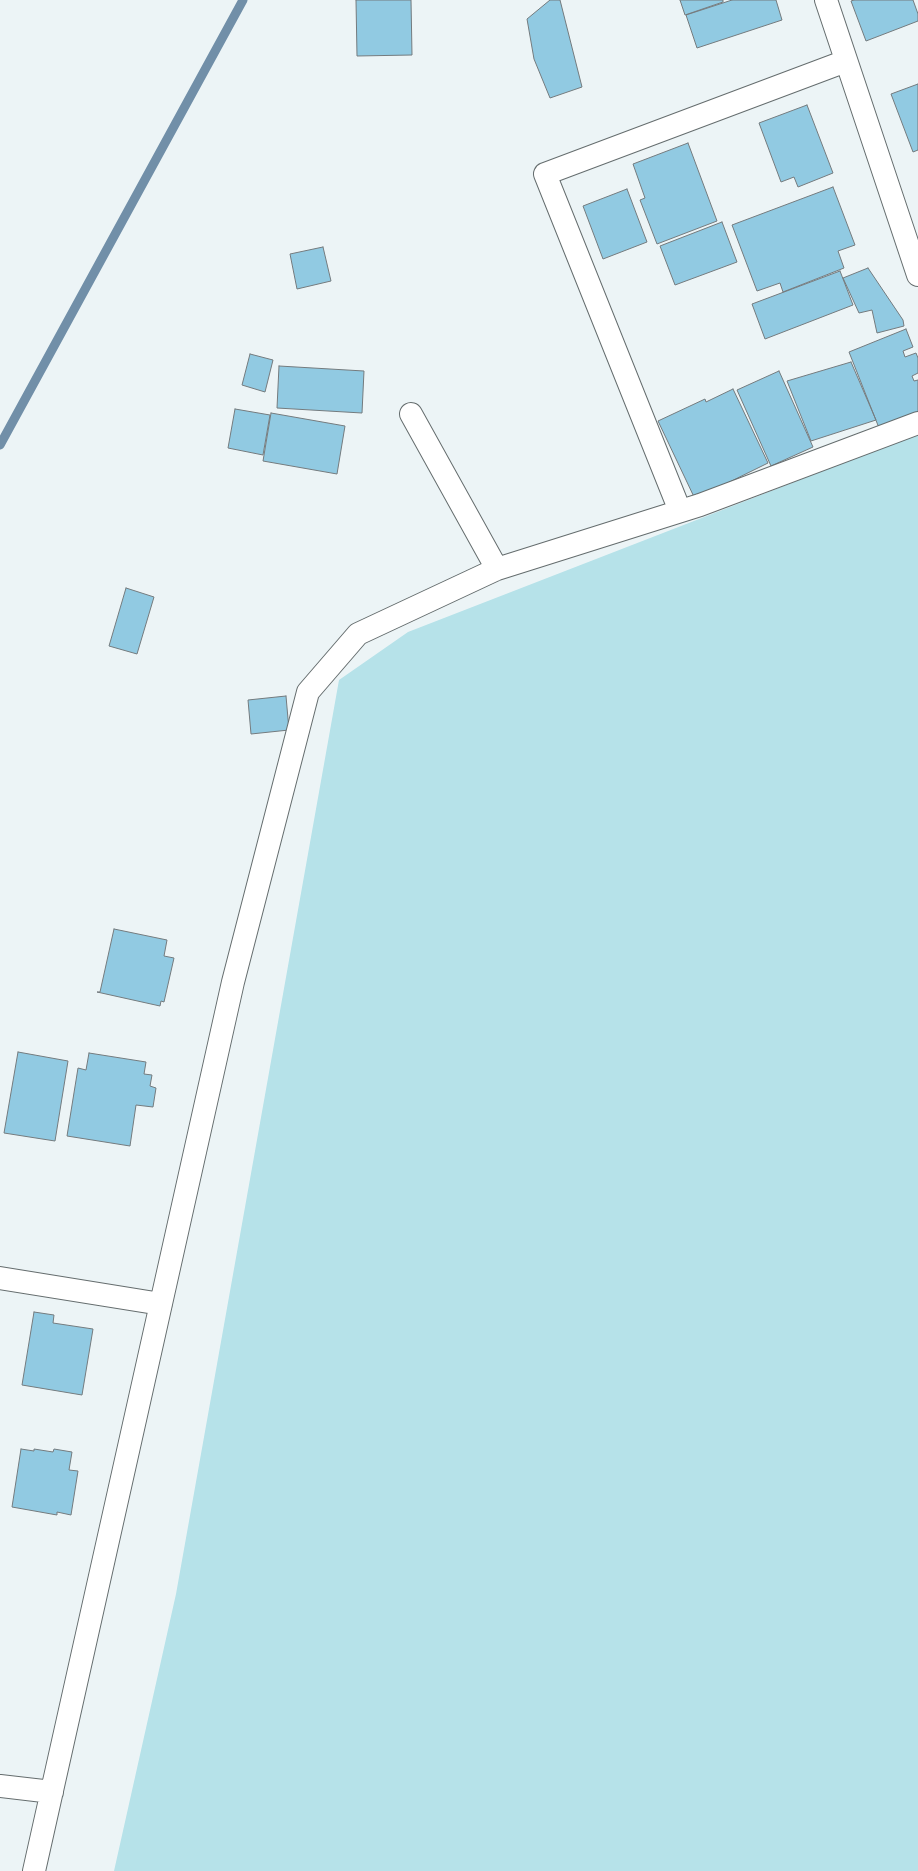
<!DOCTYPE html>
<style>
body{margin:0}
canvas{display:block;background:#ecf4f6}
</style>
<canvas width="918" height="1871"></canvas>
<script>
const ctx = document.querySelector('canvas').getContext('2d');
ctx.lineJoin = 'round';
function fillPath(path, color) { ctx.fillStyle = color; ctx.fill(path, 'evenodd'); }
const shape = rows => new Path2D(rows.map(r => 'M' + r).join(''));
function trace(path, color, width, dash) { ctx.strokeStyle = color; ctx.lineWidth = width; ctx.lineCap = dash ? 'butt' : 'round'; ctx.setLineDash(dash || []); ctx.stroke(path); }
fillPath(shape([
 [918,434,918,1871,114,1871,176,1594,339,680,408,632]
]), '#b6e2e9');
trace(shape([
 [0,445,243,0]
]), '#718fa8', 9);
const building = shape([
 [356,0,411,0,412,55,357,56,356,0],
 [550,0,560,0,582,87,550,98,534,59,527,19,550,0],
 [680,0,723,0,723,2,685,15,680,0],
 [732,0,776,0,782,20,697,48,686,15,732,0],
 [854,0,913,0,918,14,918,21,866,41,851,1,854,0],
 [918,84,918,150,913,152,891,94,918,84],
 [807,105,833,173,798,187,794,177,781,182,759,123,807,105],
 [688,143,717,221,657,244,640,200,645,198,633,164,688,143],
 [833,187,855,245,838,251,844,268,783,292,780,283,757,291,732,225,833,187],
 [627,189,647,242,603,259,583,206,627,189],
 [722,222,737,262,675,285,660,246,722,222],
 [323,247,331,281,297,289,290,254,323,247],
 [868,268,903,320,904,326,877,333,872,310,859,313,843,278,868,268],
 [840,271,853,305,765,339,752,304,840,271],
 [906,329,913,347,903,351,905,357,916,353,918,358,918,373,912,376,914,381,918,380,918,418,881,433,849,352,906,329],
 [250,354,273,360,265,392,242,385,250,354],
 [851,362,876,420,811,441,787,381,851,362],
 [279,366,364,371,362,413,277,408,279,366],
 [779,371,813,447,771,466,737,390,779,371],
 [733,389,768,463,695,499,658,421,705,399,706,402,733,389],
 [235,409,270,415,263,455,228,448,235,409],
 [271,413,345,426,337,474,263,461,271,413],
 [126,588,154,597,137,654,109,646,126,588],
 [286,696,289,730,251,734,248,700,286,696],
 [114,929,167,940,164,956,174,958,164,1002,161,1001,160,1006,97,992,100,992,114,929],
 [18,1052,68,1061,55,1141,4,1133,18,1052],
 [89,1053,146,1062,144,1074,152,1075,150,1086,156,1088,153,1107,136,1105,130,1146,67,1136,78,1068,86,1070,89,1053],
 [34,1312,54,1315,53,1323,93,1329,82,1395,22,1385,34,1312],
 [21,1449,34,1451,34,1449,53,1452,54,1449,72,1452,69,1470,78,1471,71,1515,57,1512,57,1515,12,1507,21,1449]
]);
fillPath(building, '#91cae2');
trace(building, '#747b7e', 1);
const minor = shape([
 [826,0,918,275],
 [411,414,497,569],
 [680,511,545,174,846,61],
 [0,1278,161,1304],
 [0,1786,52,1792],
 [34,1871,233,982,308,692,358,634,497,569,700,505,918,423]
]);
trace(minor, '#656d6e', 24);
trace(minor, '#fff', 22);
</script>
